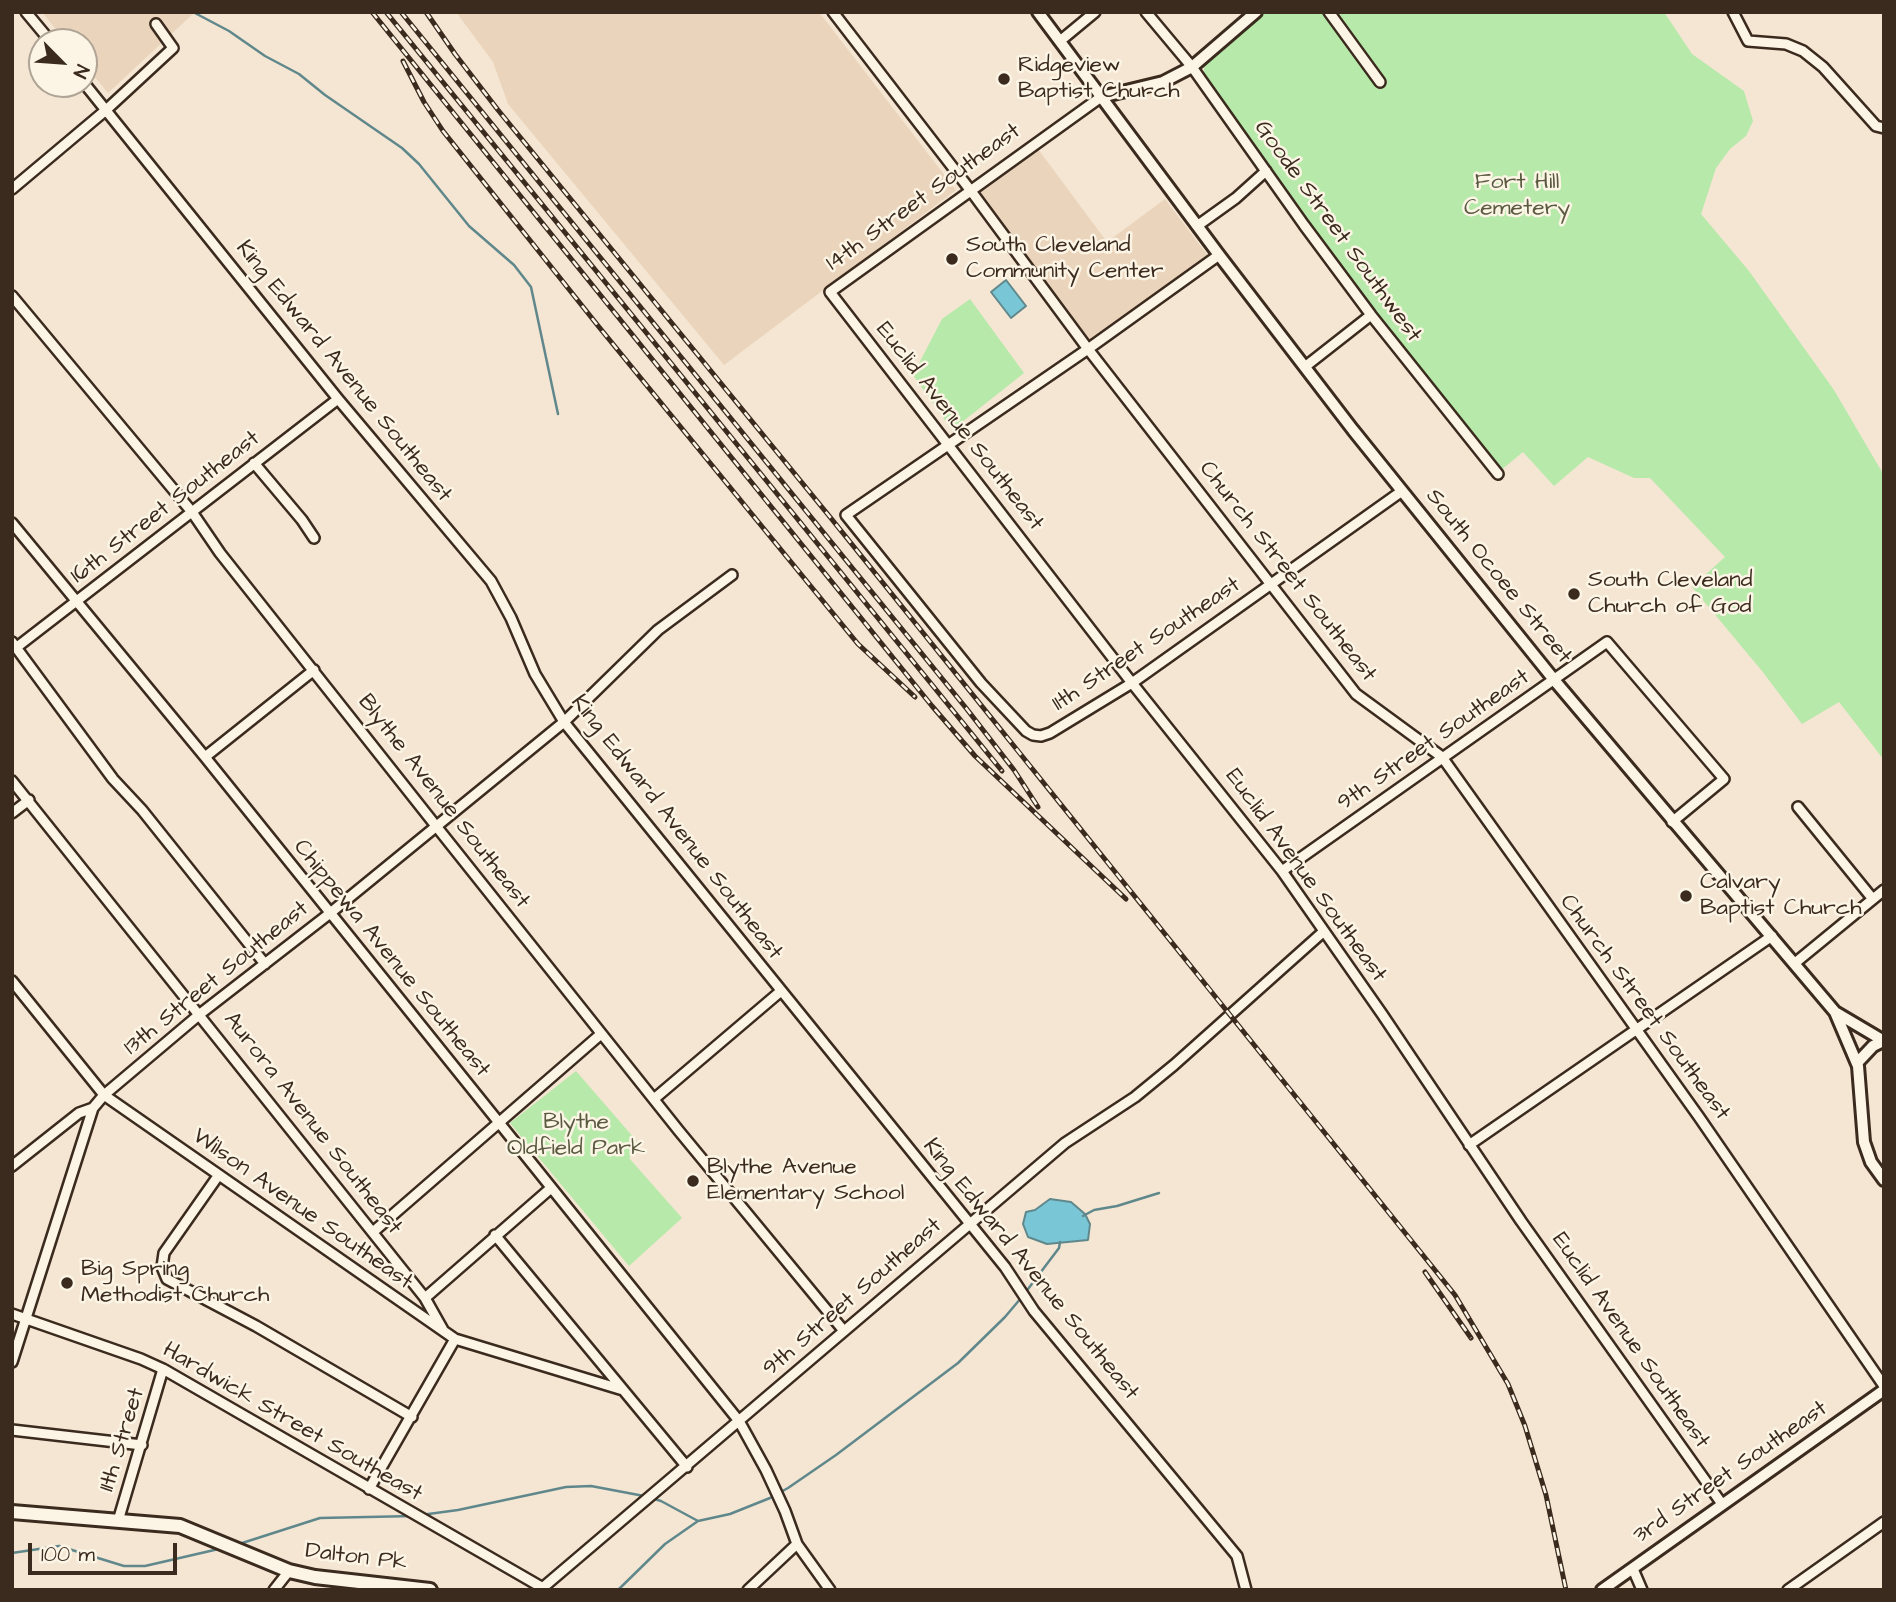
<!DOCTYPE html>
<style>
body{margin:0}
#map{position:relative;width:1896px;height:1602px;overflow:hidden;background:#f4e6d2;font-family:"Architects Daughter",sans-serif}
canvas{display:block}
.frame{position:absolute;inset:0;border:14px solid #3b2a1e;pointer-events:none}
.north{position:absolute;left:28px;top:28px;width:70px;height:70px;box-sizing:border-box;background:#fcf5e5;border:2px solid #afa495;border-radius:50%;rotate:115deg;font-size:19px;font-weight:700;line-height:28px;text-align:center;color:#3b2a1e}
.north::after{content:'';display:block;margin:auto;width:24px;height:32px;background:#3b2a1e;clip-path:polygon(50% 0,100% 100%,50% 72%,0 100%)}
.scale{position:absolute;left:28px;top:1543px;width:149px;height:32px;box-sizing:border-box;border:4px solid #3b2a1e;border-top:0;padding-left:9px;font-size:21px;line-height:24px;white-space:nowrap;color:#3b2a1e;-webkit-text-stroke:5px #fcf5e5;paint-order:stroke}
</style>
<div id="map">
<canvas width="1896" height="1602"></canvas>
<div class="frame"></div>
<div class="north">N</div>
<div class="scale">100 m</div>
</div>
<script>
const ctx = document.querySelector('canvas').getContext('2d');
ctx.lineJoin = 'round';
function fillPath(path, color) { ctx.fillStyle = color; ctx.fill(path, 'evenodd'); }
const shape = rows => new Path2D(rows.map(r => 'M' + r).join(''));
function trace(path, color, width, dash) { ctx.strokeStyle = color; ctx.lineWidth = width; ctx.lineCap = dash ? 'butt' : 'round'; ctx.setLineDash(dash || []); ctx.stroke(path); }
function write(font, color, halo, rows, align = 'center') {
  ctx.font = font + ' "Architects Daughter",sans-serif'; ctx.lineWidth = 5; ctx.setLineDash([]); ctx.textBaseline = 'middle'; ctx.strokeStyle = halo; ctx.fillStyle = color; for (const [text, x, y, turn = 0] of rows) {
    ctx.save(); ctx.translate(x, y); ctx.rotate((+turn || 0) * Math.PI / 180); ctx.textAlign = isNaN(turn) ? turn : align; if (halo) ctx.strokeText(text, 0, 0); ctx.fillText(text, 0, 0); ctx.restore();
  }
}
fillPath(shape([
 [42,12,195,12,108,93,84,64,84,42,66,42],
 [456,12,819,12,956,190,724,365,508,104,493,62],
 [1038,149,1107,242,1165,199,1209,257,1093,344,979,193]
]), '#ebd4bc');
fillPath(shape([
 [1265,12,1664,12,1692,54,1744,91,1753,121,1746,136,1730,149,1716,168,1701,214,1749,271,1834,390,1882,472,1884,472,1884,760,1839,702,1802,724,1762,671,1692,587,1725,557,1650,478,1634,478,1588,457,1554,486,1523,452,1500,471,1307,224,1204,74,1204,63],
 [970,299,1024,373,952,430,913,375,942,319],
 [576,1071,641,1146,629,1158,682,1218,629,1266,510,1123]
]), '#b6e9aa');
const water = shape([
 [1006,280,1026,306,1011,318,991,292,1006,280],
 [1050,1199,1071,1202,1085,1214,1090,1224,1088,1240,1047,1244,1028,1237,1023,1224,1026,1212,1035,1210,1050,1199]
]);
fillPath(water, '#79c7d6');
trace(water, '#60888c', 2);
trace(shape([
 [193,12,229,31,265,56,299,74,325,95,402,148,419,164,469,226,514,265,531,287,558,414],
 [1083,1216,1094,1210,1117,1206,1159,1193],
 [1025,1293,1059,1248,1060,1242],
 [651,1498,661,1501,698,1521],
 [421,1515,458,1510,566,1487,591,1486,644,1496],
 [236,1545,320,1518,414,1516],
 [12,1553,59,1546,124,1566,145,1566,223,1548],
 [618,1590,665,1544,698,1521,730,1514,770,1498,788,1488,836,1455,958,1363,1005,1317,1021,1298]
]), '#60888c', 2.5);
const minor = shape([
 [26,12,51,42],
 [833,12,971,191,1088,349,1356,694,1442,757,1699,1117,1884,1386],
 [1146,12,1192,67,1304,225,1371,315,1498,474],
 [1329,12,1380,82],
 [1733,12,1748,41,1786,44,1803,51,1823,67,1876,126,1884,128],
 [1060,41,1095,12],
 [84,83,338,399,491,581,511,618,535,674,564,722,1005,1267,1034,1311,1237,1556,1246,1590],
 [1101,97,830,292,1132,683,1282,871,1382,1014,1521,1221,1722,1504],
 [12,189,106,110,173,48,156,24],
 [1197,226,1236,198,1266,171],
 [1219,255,1088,349,846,515,981,683,1026,731,1033,735,1041,736,1050,733,1132,683,1402,491],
 [12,296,192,512,220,553,436,826,679,1131,844,1331],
 [1306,366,1371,315],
 [254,463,302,520,314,538],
 [12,523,205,757,739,1421,766,1470,785,1511,797,1544,830,1590],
 [12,642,113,779,142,810,265,964],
 [17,647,338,399],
 [205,757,314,670],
 [12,781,425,1298,443,1330],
 [1798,807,1872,898],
 [12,813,29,800],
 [1282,871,1607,642,1724,779,1672,822],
 [1795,963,1884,890],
 [12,981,104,1095,455,1339,623,1390],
 [654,1099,781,991],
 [1469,1145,1772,936],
 [12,1166,79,1113,93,1108,104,1095,200,1014,329,914,564,722,658,630,732,575],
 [218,1176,164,1253,162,1267,167,1279,256,1326,412,1417],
 [373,1232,601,1034],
 [495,1235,687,1467],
 [425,1298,551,1188],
 [12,1314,141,1359,163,1369,543,1588],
 [12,1362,93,1108],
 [12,1430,142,1445],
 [369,1489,455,1339],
 [118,1521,163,1369],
 [1633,1569,1642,1590],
 [274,1590,289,1571],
 [540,1590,1065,1143,1135,1097,1174,1065,1323,932],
 [748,1590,797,1544],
 [1788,1590,1884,1522]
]);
const tertiary = shape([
 [1038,12,1219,255,1353,430,1555,681,1835,1012,1858,1066,1864,1142,1871,1162,1884,1180],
 [1101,97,1163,82,1192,67,1256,12],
 [1835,1012,1884,1041],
 [1857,1063,1873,1046,1883,1041],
 [1602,1590,1884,1390]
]);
const secondary = shape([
 [12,1512,180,1526,289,1571,315,1577,430,1590]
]);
trace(minor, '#3b2a1e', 14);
trace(tertiary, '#3b2a1e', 16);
trace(secondary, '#3b2a1e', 18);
trace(minor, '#fcf5e5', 9);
trace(tertiary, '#fcf5e5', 10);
trace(secondary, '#fcf5e5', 12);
const rail = shape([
 [372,12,932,706,975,756,1126,899],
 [386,12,1002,771],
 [401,12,966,708,1014,770,1038,807],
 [426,12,455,54,498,110,830,517,1455,1295,1508,1384,1525,1426,1546,1495,1566,1590],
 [403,61,424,102,443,131,599,327,858,644,915,697],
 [1425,1272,1471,1338]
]);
trace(rail, '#3b2a1e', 5);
trace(rail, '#fcf5e5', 2.5, [8]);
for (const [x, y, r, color] of [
 [1004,79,7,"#3b2a1e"],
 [952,259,7,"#3b2a1e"],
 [1574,594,7,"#3b2a1e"],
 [1686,896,7,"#3b2a1e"],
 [693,1181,7,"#3b2a1e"],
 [67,1283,7,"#3b2a1e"]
]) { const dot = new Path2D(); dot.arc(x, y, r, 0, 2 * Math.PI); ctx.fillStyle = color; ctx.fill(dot); trace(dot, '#fcf5e5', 2.5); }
write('23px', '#3b2a1e', '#fcf5e5', [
 ["Ridgeview",1018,66],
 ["Baptist Church",1018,92],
 ["South Cleveland",966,246],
 ["Community Center",966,272],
 ["South Cleveland",1588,581],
 ["Church of God",1588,607],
 ["Calvary",1700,883],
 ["Baptist Church",1700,909],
 ["Blythe Avenue",707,1168],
 ["Elementary School",707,1194],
 ["Big Spring",81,1270],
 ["Methodist Church",81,1296]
], 'left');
write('23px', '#5a5a41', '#fcf5e5', [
 ["Fort Hill",1517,183],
 ["Cemetery",1517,209],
 ["Blythe",576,1123],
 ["Oldfield Park",576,1149]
]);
write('23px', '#3b2a1e', '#fcf5e5', [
 ["14th Street Southeast",924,198,-36],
 ["Goode Street Southwest",1337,232,54],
 ["King Edward Avenue Southeast",343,372,51],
 ["Euclid Avenue Southeast",959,427,52],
 ["16th Street Southeast",166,508,-38],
 ["Church Street Southeast",1287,572,52],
 ["South Ocoee Street",1498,577,51],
 ["11th Street Southeast",1147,645,-34],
 ["9th Street Southeast",1434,741,-35],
 ["Blythe Avenue Southeast",443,802,52],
 ["King Edward Avenue Southeast",676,828,52],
 ["Euclid Avenue Southeast",1305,876,54],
 ["Chippewa Avenue Southeast",391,959,51],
 ["13th Street Southeast",217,979,-39],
 ["Church Street Southeast",1644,1008,54],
 ["Aurora Avenue Southeast",312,1124,52],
 ["Wilson Avenue Southeast",302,1210,35],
 ["King Edward Avenue Southeast",1030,1270,51],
 ["9th Street Southeast",853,1298,-41],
 ["Euclid Avenue Southeast",1630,1341,55],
 ["Hardwick Street Southeast",292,1423,30],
 ["11th Street",123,1440,-73],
 ["3rd Street Southeast",1731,1473,-35],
 ["Dalton Pk",356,1558,7]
]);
</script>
